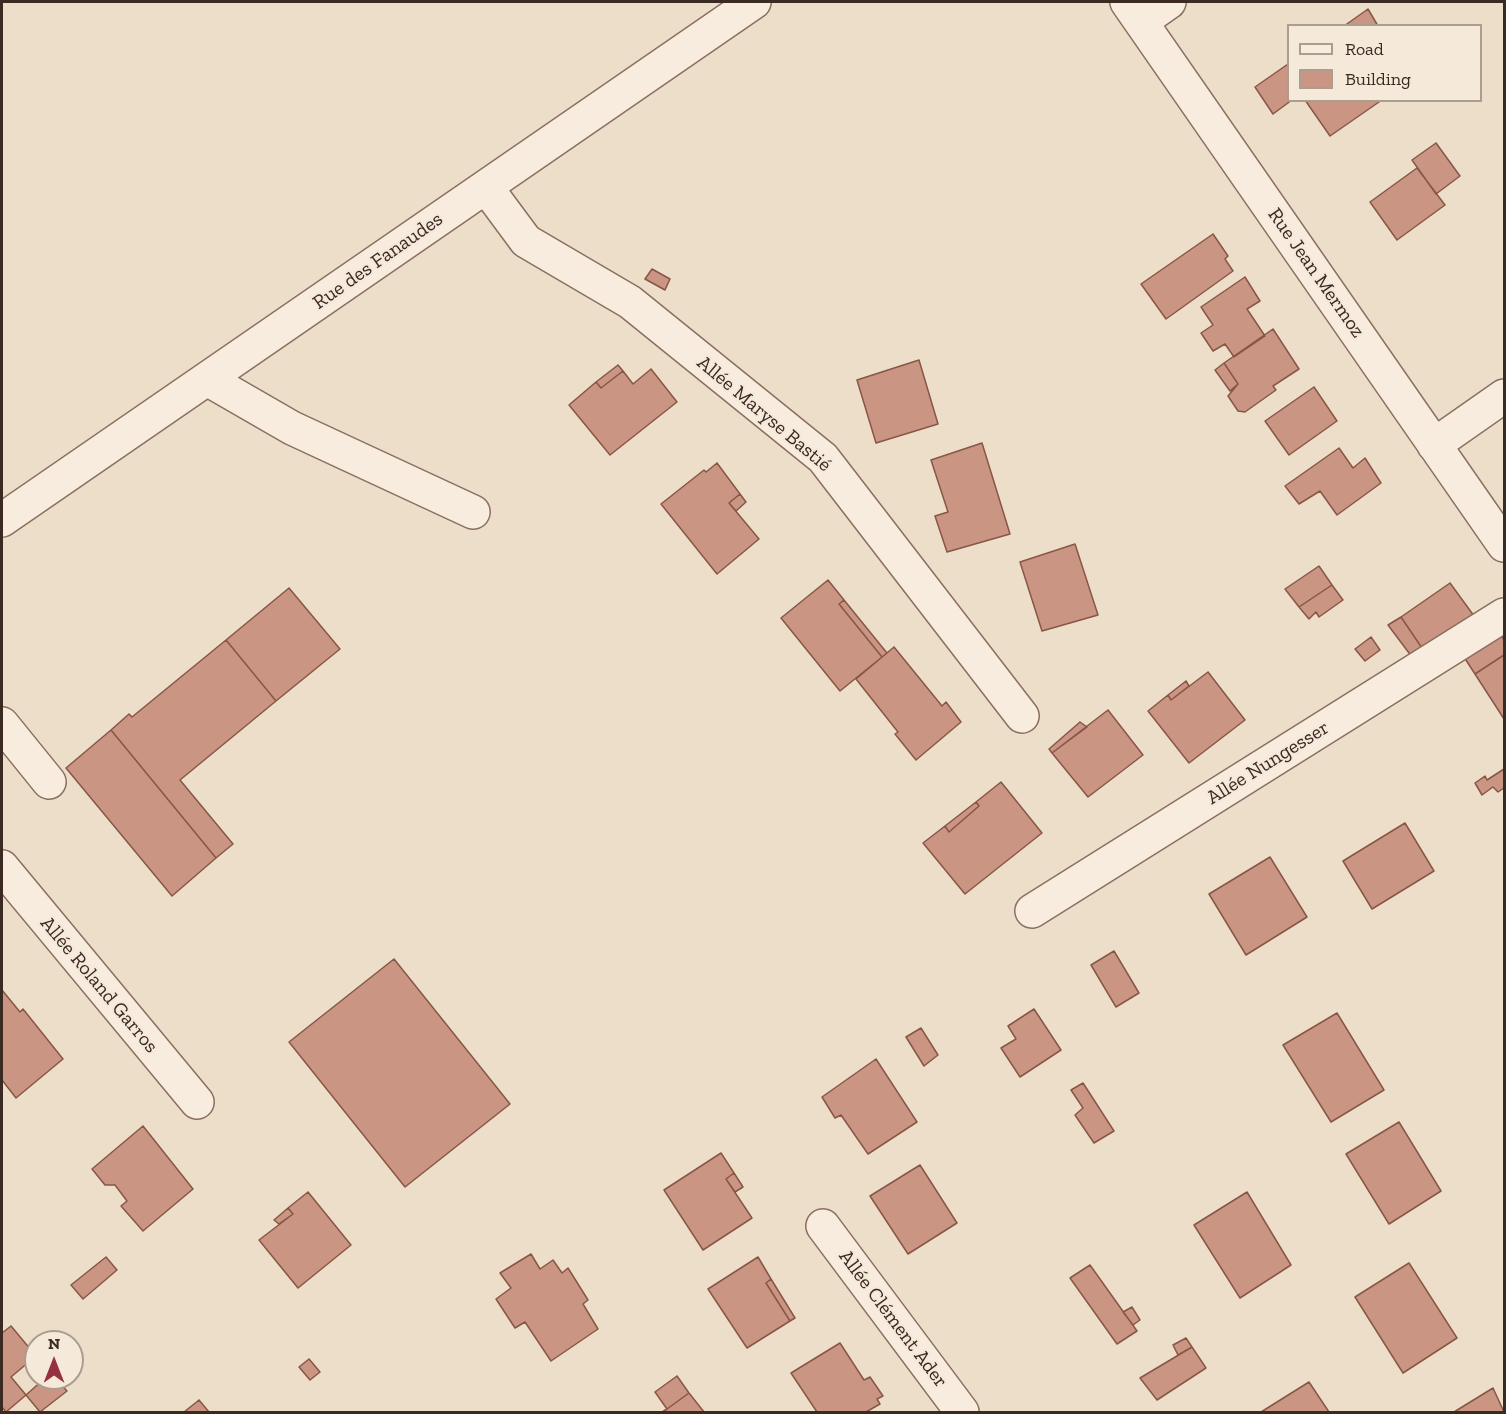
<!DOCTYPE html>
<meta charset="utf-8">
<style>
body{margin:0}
#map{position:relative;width:1506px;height:1414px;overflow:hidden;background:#eddeca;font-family:"Zilla Slab",serif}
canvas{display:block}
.frame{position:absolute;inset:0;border:3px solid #3b2a22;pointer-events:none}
.legend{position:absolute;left:1287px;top:24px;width:195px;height:78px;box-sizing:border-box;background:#f5e9da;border:2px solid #ab9d90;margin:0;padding:8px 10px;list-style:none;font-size:18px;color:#3b2a22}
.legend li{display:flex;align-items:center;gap:12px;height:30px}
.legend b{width:30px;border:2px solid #ab9d90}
.north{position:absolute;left:24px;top:1330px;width:60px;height:60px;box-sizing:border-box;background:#f5e9da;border:2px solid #ab9d90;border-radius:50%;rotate:0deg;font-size:16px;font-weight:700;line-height:24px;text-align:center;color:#3b2a22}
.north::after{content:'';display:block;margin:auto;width:21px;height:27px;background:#963141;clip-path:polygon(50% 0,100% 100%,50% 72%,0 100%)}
</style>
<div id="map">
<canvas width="1506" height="1414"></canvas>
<div class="frame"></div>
<ul class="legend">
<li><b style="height:8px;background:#f8ecde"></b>Road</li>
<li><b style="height:16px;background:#ca9582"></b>Building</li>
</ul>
<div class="north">N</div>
</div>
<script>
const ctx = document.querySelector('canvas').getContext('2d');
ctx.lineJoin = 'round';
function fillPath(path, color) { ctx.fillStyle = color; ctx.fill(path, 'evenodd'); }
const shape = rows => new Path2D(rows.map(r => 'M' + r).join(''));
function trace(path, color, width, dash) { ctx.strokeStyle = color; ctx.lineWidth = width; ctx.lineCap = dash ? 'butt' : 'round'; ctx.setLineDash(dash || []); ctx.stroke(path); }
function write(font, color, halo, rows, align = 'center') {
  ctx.font = font + ' "Zilla Slab",serif'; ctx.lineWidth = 4.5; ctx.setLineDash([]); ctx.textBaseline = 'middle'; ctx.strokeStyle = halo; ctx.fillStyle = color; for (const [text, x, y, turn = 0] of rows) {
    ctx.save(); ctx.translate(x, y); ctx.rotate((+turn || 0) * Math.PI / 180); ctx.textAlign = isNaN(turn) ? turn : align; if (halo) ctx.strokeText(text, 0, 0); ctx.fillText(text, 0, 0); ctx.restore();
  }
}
const building = shape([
 [1368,9,1378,26,1344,26,1368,9],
 [1288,64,1288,100,1292,100,1273,114,1255,87,1288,64],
 [1305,100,1378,100,1379,102,1330,136,1305,100],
 [1436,143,1460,176,1436,194,1412,160,1436,143],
 [1417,168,1445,205,1397,240,1370,202,1417,168],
 [1213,234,1228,256,1225,259,1233,271,1166,319,1141,284,1213,234],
 [652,269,670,279,665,290,645,279,652,269],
 [1245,277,1260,301,1247,309,1265,336,1234,357,1225,344,1213,351,1201,333,1213,325,1201,307,1245,277],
 [1273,329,1299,369,1273,386,1276,390,1245,412,1238,411,1228,396,1238,384,1224,363,1273,329],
 [919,360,938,424,876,443,857,380,919,360],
 [1224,363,1238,384,1230,391,1215,370,1224,363],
 [618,365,623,371,601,388,596,382,618,365],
 [651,369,677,402,610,455,569,405,596,382,601,388,623,371,633,384,651,369],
 [1314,387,1337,421,1289,455,1265,421,1314,387],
 [982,443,1010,534,947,552,935,516,948,512,931,460,982,443],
 [1339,448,1353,468,1365,458,1381,483,1337,515,1320,491,1299,504,1285,486,1339,448],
 [717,463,740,494,729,503,759,539,717,574,661,504,704,470,706,472,717,463],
 [740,494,746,502,736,511,729,503,740,494],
 [1075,544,1098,615,1042,631,1020,562,1075,544],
 [1319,566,1332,585,1299,607,1285,589,1319,566],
 [828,580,844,600,839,604,882,657,840,691,781,618,828,580],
 [1450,583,1477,620,1426,654,1401,617,1450,583],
 [1332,585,1343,600,1319,617,1316,612,1309,619,1299,607,1332,585],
 [289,588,340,649,276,701,226,640,289,588],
 [844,600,887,653,882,657,839,604,844,600],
 [1401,617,1426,654,1415,661,1388,625,1401,617],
 [1496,627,1504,640,1504,655,1475,674,1460,651,1496,627],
 [1371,637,1380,650,1365,661,1355,649,1371,637],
 [226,640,276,701,180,780,233,844,216,858,111,730,129,714,132,717,226,640],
 [894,647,942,706,946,702,961,722,916,760,895,734,898,732,856,679,894,647],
 [1504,655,1504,719,1475,674,1504,655],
 [1208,672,1245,720,1189,763,1148,711,1168,695,1171,700,1208,672],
 [1186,681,1189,686,1171,700,1168,695,1186,681],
 [1108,710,1143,755,1088,797,1052,753,1108,710],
 [1080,722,1087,727,1052,753,1049,749,1080,722],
 [111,730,216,858,172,896,66,768,111,730],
 [1504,769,1504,788,1498,792,1493,787,1482,795,1475,783,1485,776,1487,780,1504,769],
 [1001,782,1042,833,965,894,923,843,945,826,949,832,979,806,976,802,1001,782],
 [976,802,979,806,949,832,945,826,976,802],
 [1405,823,1434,871,1372,909,1343,861,1405,823],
 [1270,857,1307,917,1246,955,1209,894,1270,857],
 [1114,951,1139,993,1116,1007,1091,965,1114,951],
 [394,959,510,1104,405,1187,289,1042,394,959],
 [2,990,20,1012,23,1009,63,1059,16,1098,2,1080,2,990],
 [1034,1009,1061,1050,1020,1077,1001,1048,1016,1039,1008,1026,1034,1009],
 [1337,1013,1384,1090,1331,1122,1283,1045,1337,1013],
 [921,1028,938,1055,924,1066,906,1037,921,1028],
 [876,1059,917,1122,868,1154,841,1115,835,1118,822,1097,876,1059],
 [1083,1083,1114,1131,1094,1143,1075,1115,1083,1108,1071,1090,1083,1083],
 [1399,1122,1441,1191,1389,1224,1346,1154,1399,1122],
 [143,1126,193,1189,143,1231,121,1206,127,1201,115,1185,105,1185,92,1169,143,1126],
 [721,1153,734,1173,726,1179,752,1218,703,1250,664,1190,721,1153],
 [920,1165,957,1223,908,1254,870,1196,920,1165],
 [734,1173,743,1187,735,1192,726,1179,734,1173],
 [308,1192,351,1245,298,1288,259,1240,293,1214,288,1208,308,1192],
 [1247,1192,1291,1265,1240,1298,1194,1225,1247,1192],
 [288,1208,293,1214,279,1224,274,1220,288,1208],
 [531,1254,540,1269,553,1260,562,1273,568,1268,588,1300,583,1304,598,1329,551,1361,525,1322,515,1328,496,1299,511,1288,500,1273,531,1254],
 [106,1257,117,1270,83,1299,71,1285,106,1257],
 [758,1257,771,1279,766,1283,790,1321,747,1348,708,1289,758,1257],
 [1409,1263,1457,1338,1403,1373,1355,1297,1409,1263],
 [1090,1265,1137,1331,1117,1344,1070,1278,1090,1265],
 [771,1279,795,1318,790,1321,766,1283,771,1279],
 [1132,1307,1140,1320,1133,1325,1123,1312,1132,1307],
 [11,1326,36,1356,11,1377,26,1395,6,1412,2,1407,2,1333,11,1326],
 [1186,1338,1192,1347,1178,1355,1173,1345,1186,1338],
 [840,1343,864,1380,870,1377,883,1396,877,1399,880,1404,866,1412,817,1412,791,1373,840,1343],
 [1192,1347,1206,1368,1157,1400,1140,1378,1192,1347],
 [309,1359,320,1372,310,1380,299,1367,309,1359],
 [677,1376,689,1393,667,1409,655,1392,677,1376],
 [45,1378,55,1378,67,1391,40,1412,26,1395,45,1378],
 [1309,1382,1329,1412,1261,1412,1309,1382],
 [1493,1388,1504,1412,1454,1412,1493,1388],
 [689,1393,704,1412,662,1412,667,1409,689,1393],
 [199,1400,209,1412,184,1412,199,1400]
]);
fillPath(building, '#ca9582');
trace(building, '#885646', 1.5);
const minor = shape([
 [1127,2,1504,545],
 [1142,21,1169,2],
 [486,187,526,241,630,302,823,458,1022,716],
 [207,379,292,428,473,512],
 [1434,445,1504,396],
 [2,520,754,2],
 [2,724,49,782],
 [2,867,197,1102],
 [1032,911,1504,615],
 [823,1226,962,1412]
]);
trace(minor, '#8a6f5f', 36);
trace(minor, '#f8ecde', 33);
write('20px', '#3b2a22', '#f5e9da', [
 ["Rue des Fanaudes",378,261,-35],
 ["Rue Jean Mermoz",1316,273,55],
 ["Allée Maryse Bastié",764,414,40],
 ["Allée Nungesser",1268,763,-32],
 ["Allée Roland Garros",99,985,50],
 ["Allée Clément Ader",893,1319,53]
]);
</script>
